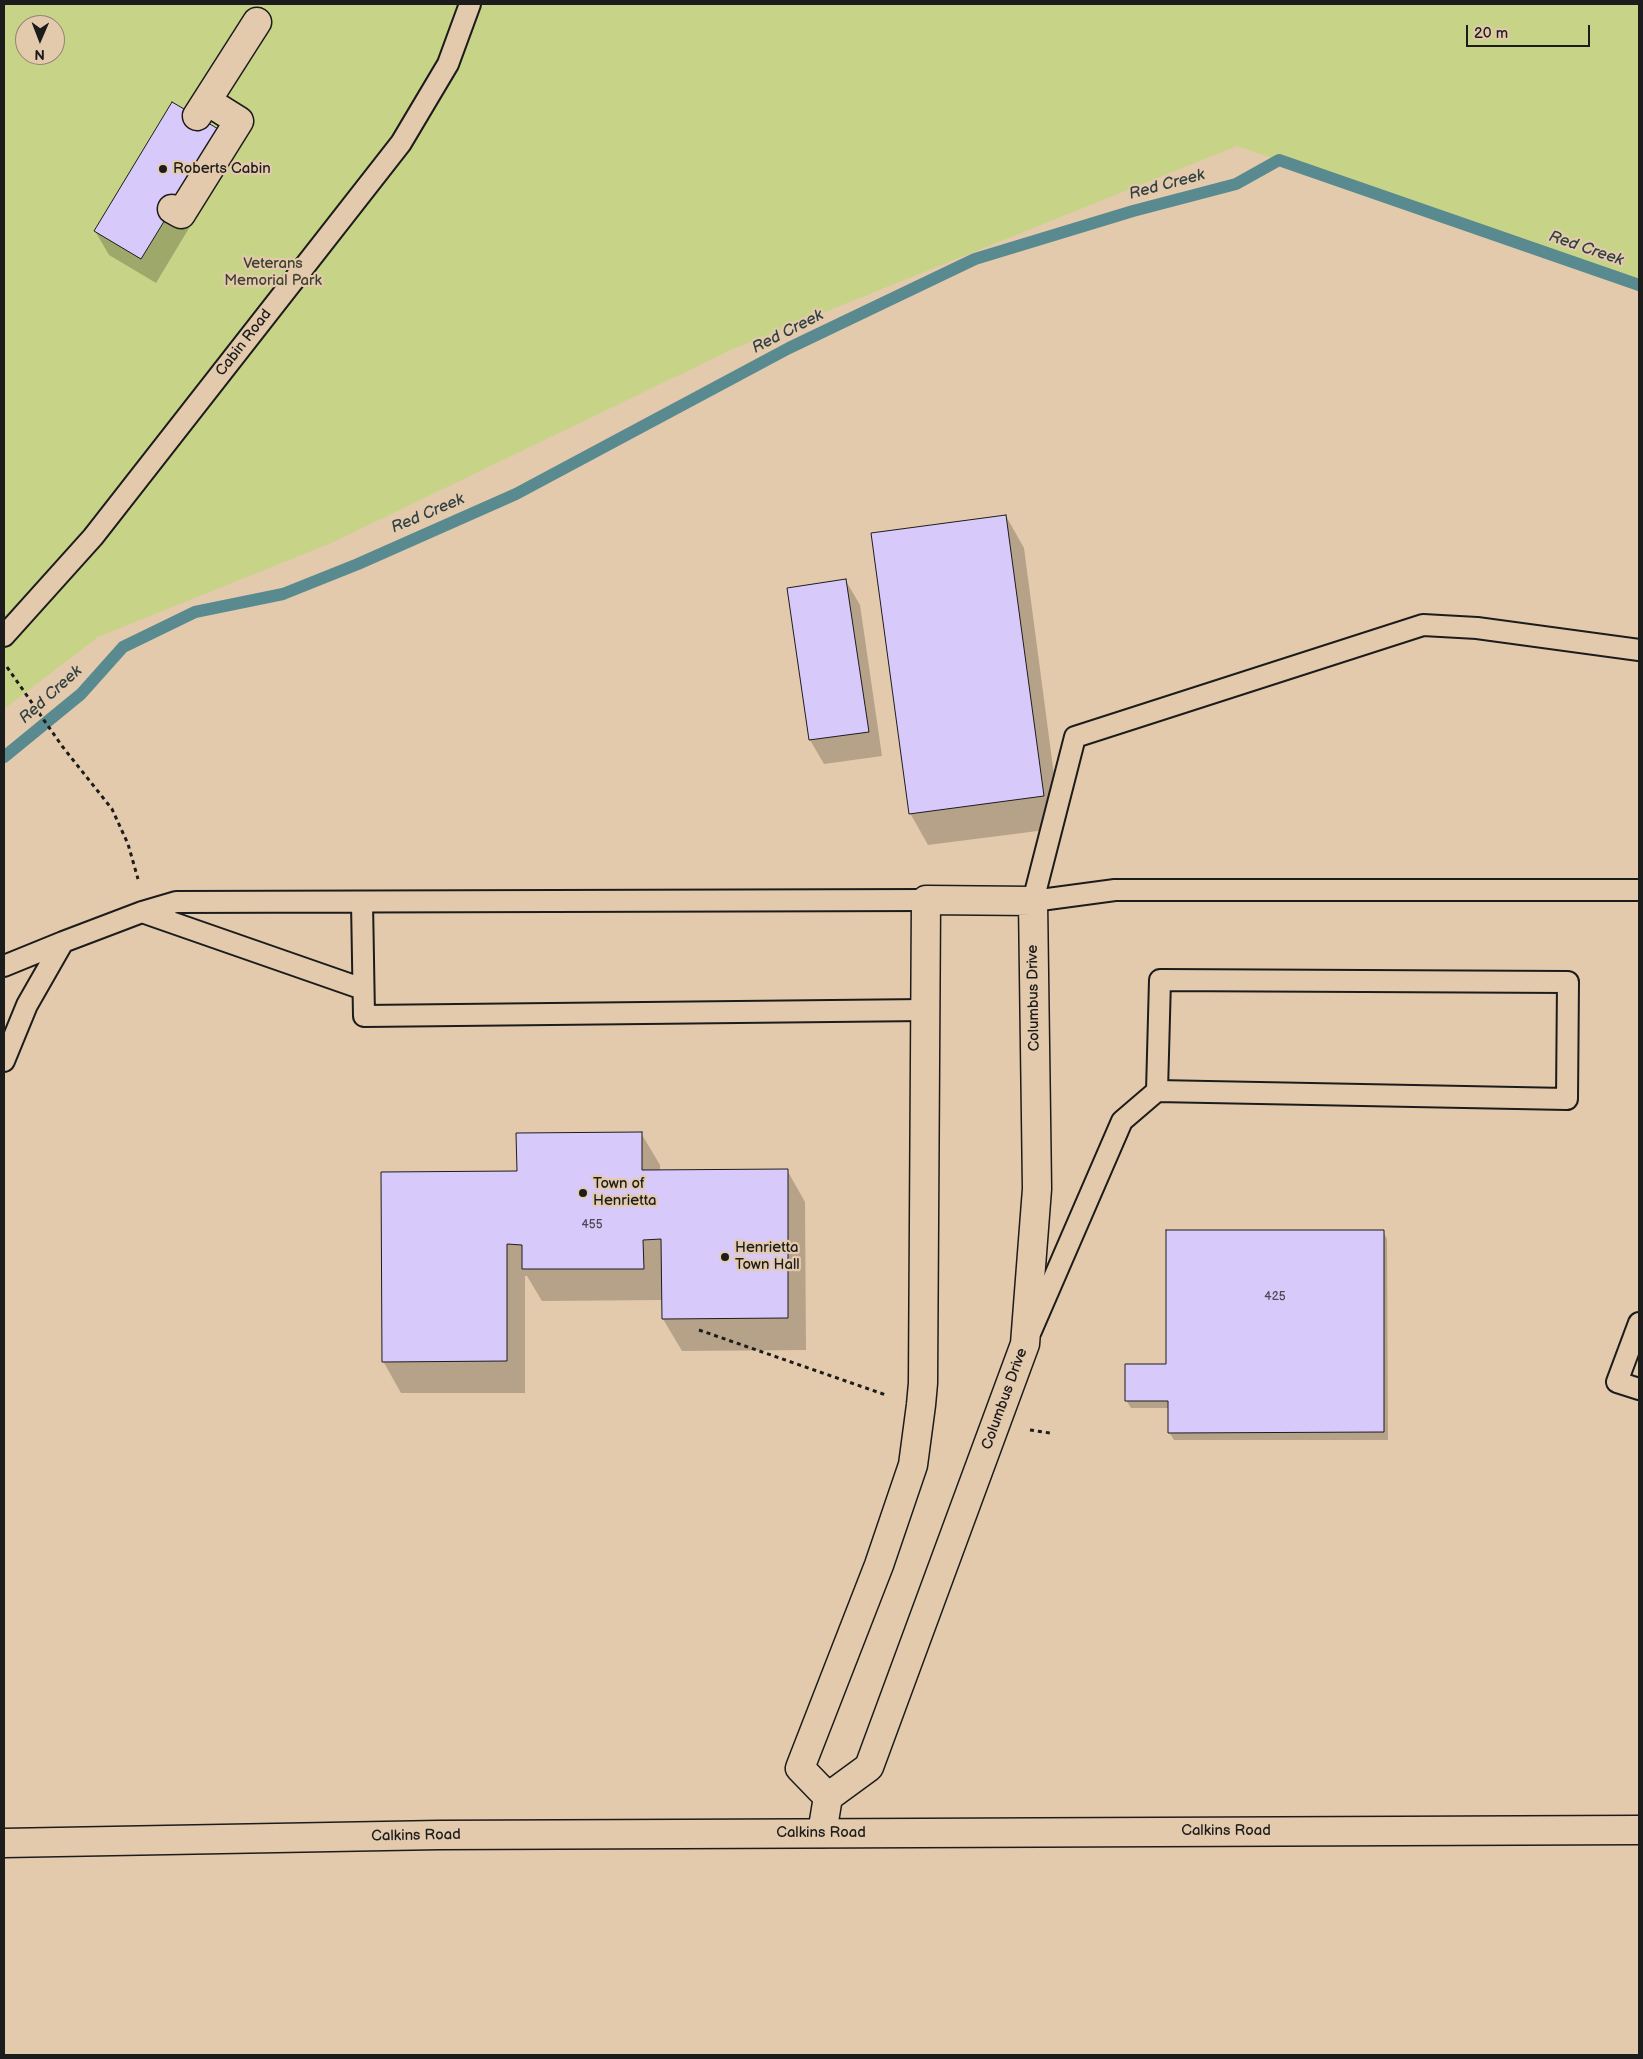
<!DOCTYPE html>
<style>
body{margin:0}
#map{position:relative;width:1643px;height:2059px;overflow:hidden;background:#e4caac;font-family:"Balsamiq Sans",sans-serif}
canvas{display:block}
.frame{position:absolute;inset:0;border:5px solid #1c1c1c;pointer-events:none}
.north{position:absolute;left:15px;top:15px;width:50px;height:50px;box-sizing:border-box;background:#e4caac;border:1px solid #948472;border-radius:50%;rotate:181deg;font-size:14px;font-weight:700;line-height:20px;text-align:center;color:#1c1c1c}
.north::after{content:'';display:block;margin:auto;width:18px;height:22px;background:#1c1c1c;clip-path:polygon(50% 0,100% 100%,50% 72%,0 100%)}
.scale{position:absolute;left:1466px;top:25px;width:124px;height:22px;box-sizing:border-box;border:2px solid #1c1c1c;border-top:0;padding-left:6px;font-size:15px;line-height:18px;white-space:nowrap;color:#1c1c1c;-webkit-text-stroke:4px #e4caac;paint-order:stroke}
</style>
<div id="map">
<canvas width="1643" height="2059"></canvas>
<div class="frame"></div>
<div class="north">N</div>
<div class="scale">20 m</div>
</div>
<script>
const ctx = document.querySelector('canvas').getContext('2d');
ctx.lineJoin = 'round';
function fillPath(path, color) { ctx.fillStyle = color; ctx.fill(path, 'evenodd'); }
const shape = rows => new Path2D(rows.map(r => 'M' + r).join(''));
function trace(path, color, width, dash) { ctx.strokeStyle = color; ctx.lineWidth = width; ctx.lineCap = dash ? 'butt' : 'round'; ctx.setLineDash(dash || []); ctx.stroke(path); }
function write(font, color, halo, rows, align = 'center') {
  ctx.font = font + ' "Balsamiq Sans",sans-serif'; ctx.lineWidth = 4.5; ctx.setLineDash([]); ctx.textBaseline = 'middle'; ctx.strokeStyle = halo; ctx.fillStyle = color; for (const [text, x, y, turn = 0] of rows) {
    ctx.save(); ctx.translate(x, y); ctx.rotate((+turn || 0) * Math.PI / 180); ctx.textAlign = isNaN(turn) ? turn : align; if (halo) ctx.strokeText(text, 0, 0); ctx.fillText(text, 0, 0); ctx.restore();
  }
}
fillPath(shape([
 [4,4,1639,4,1639,285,1237,146,733,349,331,543,98,637,4,709],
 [25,25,55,25,55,55,25,55]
]), '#c7d386');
fillPath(shape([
 [233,155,156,283,109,255,95,231],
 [1006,516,1024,548,1061,828,928,845,910,813],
 [846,581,860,605,882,756,824,764,810,740],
 [641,1133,660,1165,660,1171,787,1170,805,1202,806,1350,682,1351,663,1319,663,1300,542,1301,527,1276,525,1276,525,1393,401,1393,383,1361,518,1173],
 [1383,1231,1387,1239,1388,1440,1174,1440,1169,1432,1169,1408,1131,1408,1126,1400,1167,1365]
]), '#0003');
trace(shape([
 [4,757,81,694,123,647,195,612,283,594,358,564,516,494,789,348,975,259,1133,211,1236,184,1279,160,1639,285]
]), '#598a90', 12);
const building = shape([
 [172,102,220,130,141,259,94,231,172,102],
 [1006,515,1044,796,909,814,871,533,1006,515],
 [846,579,869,732,809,740,787,588,846,579],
 [642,1132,642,1170,788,1169,788,1318,662,1319,661,1239,643,1240,644,1269,522,1269,522,1245,507,1244,507,1361,382,1362,381,1172,517,1171,516,1133,642,1132],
 [1166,1230,1384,1230,1384,1432,1168,1433,1168,1401,1125,1401,1125,1364,1166,1364,1166,1230]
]);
fillPath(building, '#d8c9fb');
trace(building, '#1c1c1c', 1);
const lane = shape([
 [4,636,93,537,401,143,448,64,470,4],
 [1639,650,1477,628,1423,625,1075,737,1033,901,1115,890,1639,890],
 [362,902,364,1016,925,1010],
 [142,912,363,989],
 [4,966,63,942],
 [4,1061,27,1005,63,942,142,912,176,902,926,900],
 [1639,1323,1617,1382,1639,1389],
 [1031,1331,1122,1121,1157,1091,1567,1099,1568,982,1160,980,1157,1091]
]);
const street = shape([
 [197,116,257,22],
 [172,209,181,214,239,121,207,101],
 [822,1833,828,1797,869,1767,1025,1344,1037,1189,1033,901,926,900,923,1383,921,1405,913,1465,879,1565,800,1768,828,1797]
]);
const secondary = shape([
 [4,1843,439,1835,1639,1830]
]);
trace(lane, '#1c1c1c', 24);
trace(street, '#1c1c1c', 31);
trace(secondary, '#1c1c1c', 31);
trace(shape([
 [7,667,62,746,112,809,128,844,138,879],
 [699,1330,886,1395],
 [1030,1430,1050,1433]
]), '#1c1c1c', 3, [4, 4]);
trace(lane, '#e4caac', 20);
trace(street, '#e4caac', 28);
trace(secondary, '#e4caac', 28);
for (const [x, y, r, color] of [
 [163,169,5,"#1c1c1c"],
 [583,1193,5,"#1c1c1c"],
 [725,1257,5,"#1c1c1c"]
]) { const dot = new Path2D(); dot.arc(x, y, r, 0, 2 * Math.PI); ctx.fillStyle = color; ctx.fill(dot); trace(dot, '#e4caac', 2); }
write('12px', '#4b4754', null, [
 ["455",592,1225],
 ["425",1275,1297]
]);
write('15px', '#1c1c1c', '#e4caac', [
 ["Roberts Cabin",173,169],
 ["Town of",593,1184],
 ["Henrietta",593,1201],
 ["Henrietta",735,1248],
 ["Town Hall",735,1265]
], 'left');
write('15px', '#3e4131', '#e4caac', [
 ["Veterans",273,264],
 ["Memorial Park",273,281]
]);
write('15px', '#1c1c1c', '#e4caac', [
 ["Cabin Road",244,343,-52],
 ["Columbus Drive",1034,998,-91],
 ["Columbus Drive",1005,1399,-70],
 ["Calkins Road",1226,1831],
 ["Calkins Road",821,1833],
 ["Calkins Road",416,1836,-1]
]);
write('italic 16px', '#304143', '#e4caac', [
 ["Red Creek",1167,185,-15],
 ["Red Creek",1586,249,19],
 ["Red Creek",788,332,-27],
 ["Red Creek",428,514,-23],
 ["Red Creek",51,695,-42]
]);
</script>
